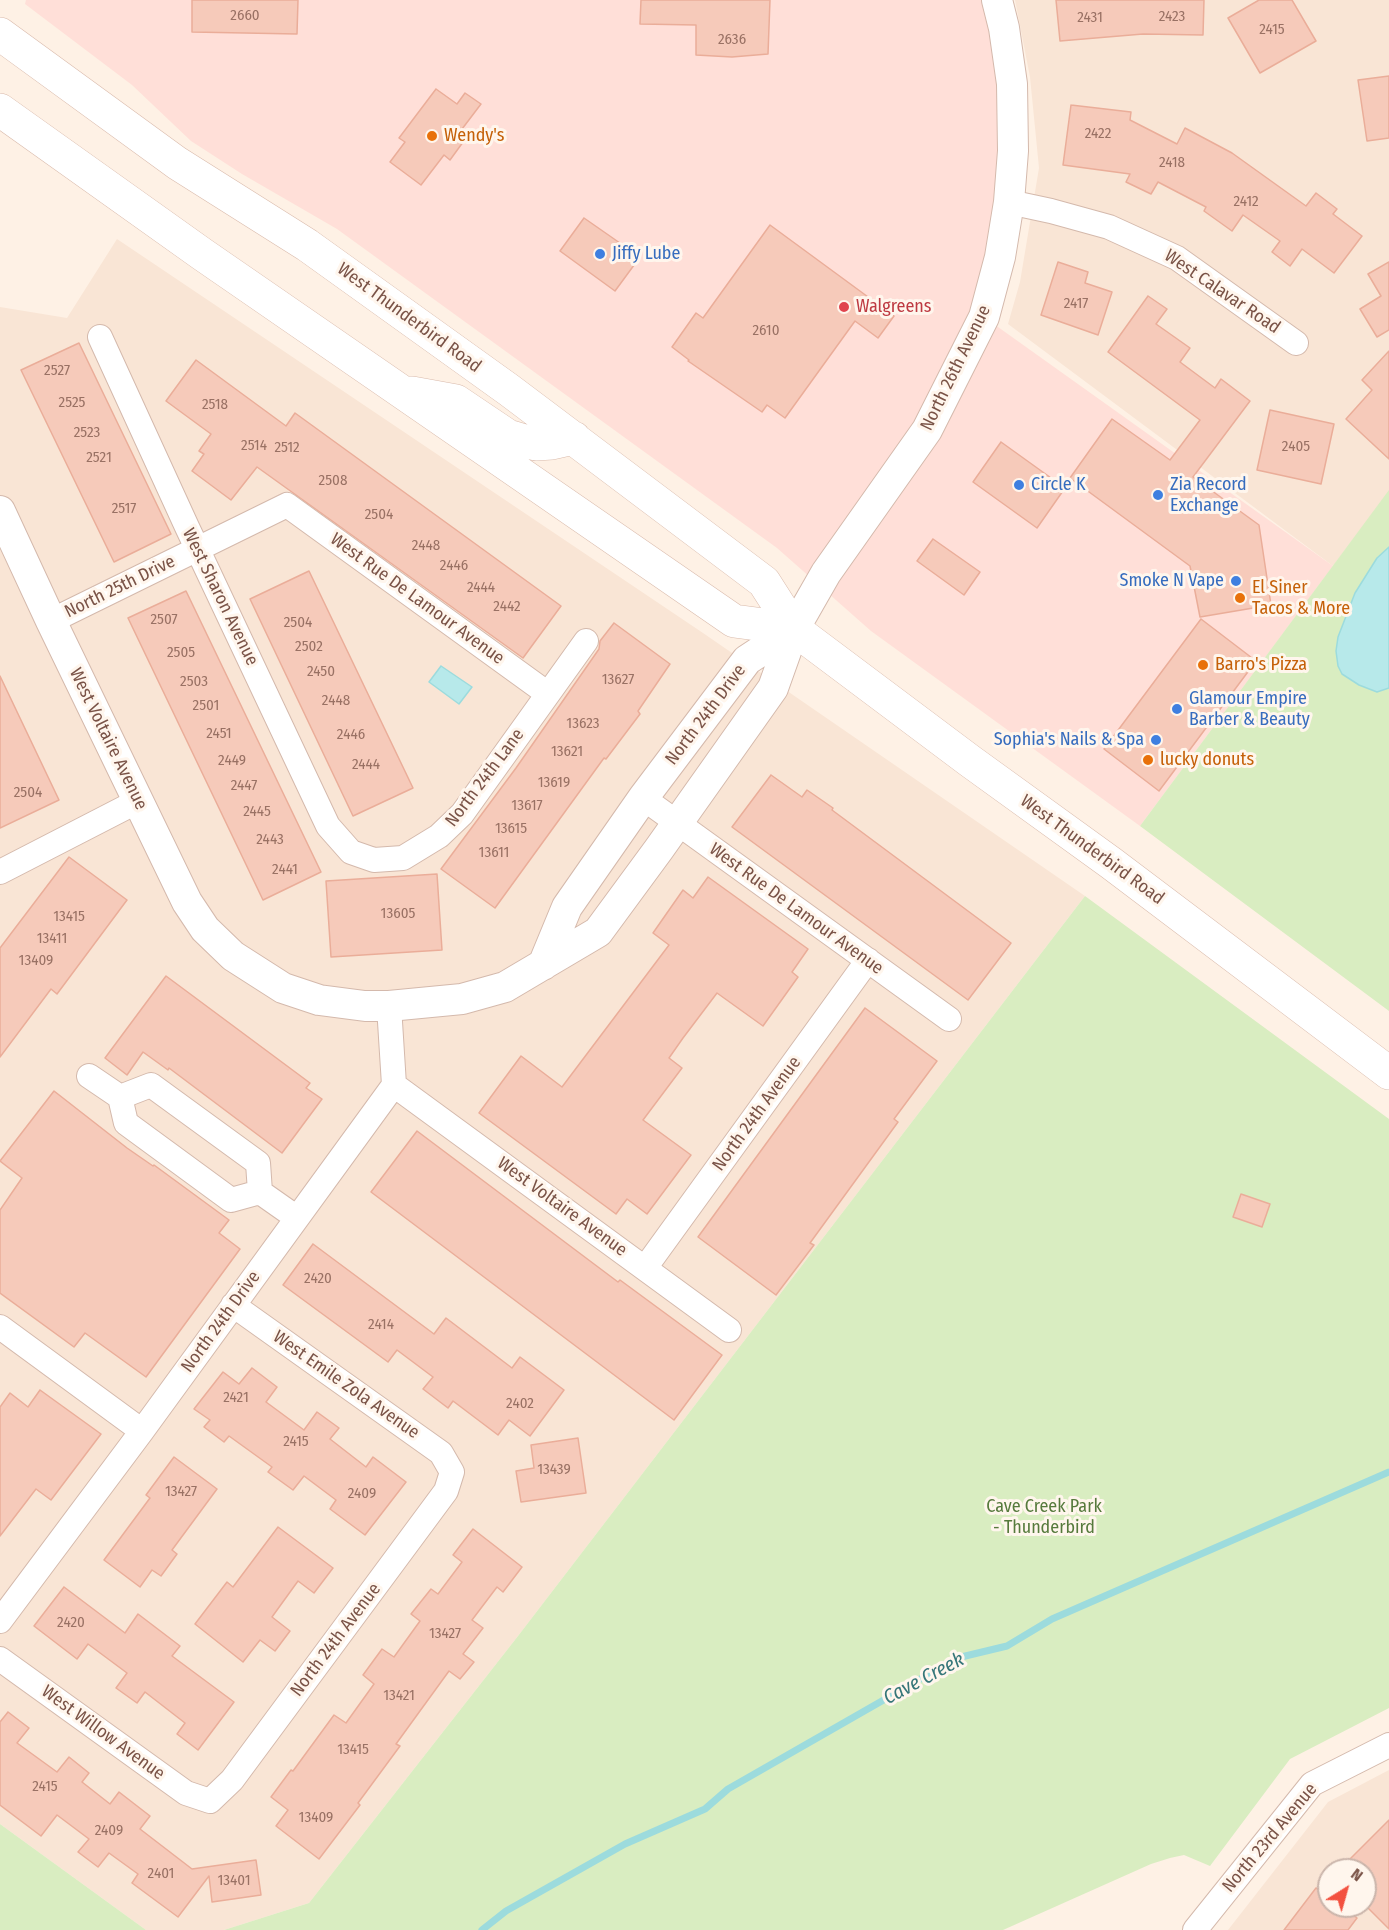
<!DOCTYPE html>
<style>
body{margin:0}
#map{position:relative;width:1389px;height:1930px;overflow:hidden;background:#fef1e5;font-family:"Fira Sans Condensed",sans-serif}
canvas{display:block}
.north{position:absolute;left:1317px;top:1858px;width:60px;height:60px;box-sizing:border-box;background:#fff6ed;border:2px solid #cab5ab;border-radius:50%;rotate:37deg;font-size:16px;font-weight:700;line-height:24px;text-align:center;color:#7a5347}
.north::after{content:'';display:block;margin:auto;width:21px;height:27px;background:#f3513f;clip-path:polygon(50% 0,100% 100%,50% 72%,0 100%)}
</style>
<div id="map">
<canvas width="1389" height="1930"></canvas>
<div class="north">N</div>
</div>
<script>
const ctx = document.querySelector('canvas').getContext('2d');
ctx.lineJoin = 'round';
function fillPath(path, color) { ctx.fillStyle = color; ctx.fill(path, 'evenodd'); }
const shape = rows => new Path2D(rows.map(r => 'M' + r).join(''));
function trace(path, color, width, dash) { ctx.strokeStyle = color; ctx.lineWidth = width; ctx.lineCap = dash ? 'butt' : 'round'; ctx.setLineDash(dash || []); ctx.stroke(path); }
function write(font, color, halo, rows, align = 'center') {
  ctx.font = font + ' "Fira Sans Condensed",sans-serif'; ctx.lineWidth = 6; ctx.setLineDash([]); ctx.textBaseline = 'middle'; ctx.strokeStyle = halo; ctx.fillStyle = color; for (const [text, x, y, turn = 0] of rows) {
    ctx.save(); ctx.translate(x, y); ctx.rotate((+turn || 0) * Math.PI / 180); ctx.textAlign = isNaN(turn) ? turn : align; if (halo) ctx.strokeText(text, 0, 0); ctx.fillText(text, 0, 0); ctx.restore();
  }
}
fillPath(shape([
 [1015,0,1389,0,1389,492,1333,566,1008,324,1020,282,1039,168,1030,77],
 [117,239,703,633,1085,896,518,1636,309,1903,224,1930,146,1930,0,1824,0,307,67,318],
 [1389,1770,1389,1930,1228,1930,1328,1802],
 [1329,1870,1365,1870,1365,1906,1329,1906]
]), '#f9e5d5');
fillPath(shape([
 [26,0,997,0,1012,84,984,317,1333,566,1140,826,871,631,777,548,337,229,242,174,191,141,132,85,25,4]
]), '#ffdfd8');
fillPath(shape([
 [1389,490,1389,1011,1140,826],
 [1085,896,1389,1119,1389,1708,1290,1759,1210,1866,1184,1855,1170,1858,1151,1864,1003,1930,224,1930,309,1903,518,1636],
 [0,1824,146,1930,0,1930]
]), '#d9edc1');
const water = shape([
 [1389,547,1389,688,1377,692,1359,685,1342,674,1338,666,1336,651,1338,637,1355,593,1377,558,1389,547],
 [441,666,472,687,459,704,429,682,441,666]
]);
fillPath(water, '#b7e9ea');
trace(water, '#9cdbdd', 1.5);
trace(shape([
 [482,1930,506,1911,625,1844,705,1809,728,1789,957,1658,1007,1646,1052,1619,1389,1472]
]), '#9cdbdd', 7);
const building = shape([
 [192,0,298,0,297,34,192,32,192,0],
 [641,0,770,0,768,54,732,57,696,55,696,25,640,24,641,0],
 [1056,0,1204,0,1203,35,1143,34,1060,41,1056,0],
 [1259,0,1292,0,1316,41,1260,73,1228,18,1259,0],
 [1389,76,1389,138,1367,141,1358,80,1389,76],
 [436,89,457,104,465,93,481,104,459,133,466,138,450,160,444,155,421,185,390,162,405,142,399,138,436,89],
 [1071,105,1131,112,1130,120,1177,144,1185,128,1232,153,1306,206,1316,193,1337,209,1333,214,1362,236,1334,273,1302,249,1290,266,1272,252,1280,241,1243,215,1232,231,1204,211,1206,207,1158,182,1151,194,1126,182,1130,174,1063,165,1071,105],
 [584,218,640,257,615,291,560,251,584,218],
 [770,225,894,316,878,338,855,321,785,418,767,405,762,412,688,361,689,360,672,347,696,313,703,318,770,225],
 [1058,262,1088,272,1085,283,1112,292,1098,335,1041,315,1058,262],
 [1389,262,1389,330,1377,337,1360,309,1381,296,1368,274,1389,262],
 [1148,296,1167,309,1156,324,1190,348,1180,362,1215,388,1221,379,1250,401,1193,477,1259,525,1271,605,1200,617,1190,566,1070,478,1112,419,1170,460,1200,420,1108,352,1148,296],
 [79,343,171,534,114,562,21,370,79,343],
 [1389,351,1389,459,1346,419,1372,390,1362,380,1389,351],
 [196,360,286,426,295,413,561,606,523,658,257,467,231,500,192,471,204,454,199,451,211,434,166,401,196,360],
 [1270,410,1334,424,1321,484,1257,470,1270,410],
 [1001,442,1065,488,1037,528,973,482,1001,442],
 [933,539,980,572,964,595,917,561,933,539],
 [309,571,413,788,353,816,250,599,309,571],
 [186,591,321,872,263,900,128,618,186,591],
 [1201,619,1256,661,1159,791,1104,749,1201,619],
 [614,623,670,664,638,711,640,714,606,759,604,758,495,908,441,869,516,768,583,672,599,649,600,641,614,623],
 [0,676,59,800,0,828,0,676],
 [771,775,802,797,807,790,833,808,832,810,1011,943,968,1000,732,827,771,775],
 [69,857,127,900,57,994,51,989,0,1057,0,948,69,857],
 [437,874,442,950,331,957,326,881,437,874],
 [708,877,808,949,792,972,798,977,763,1026,717,993,683,1038,669,1058,682,1068,643,1120,691,1155,647,1214,627,1199,616,1214,479,1113,521,1056,562,1087,669,945,653,933,683,890,693,898,708,877],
 [166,976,310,1083,306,1088,322,1099,282,1153,169,1068,168,1070,143,1052,127,1075,105,1058,166,976],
 [865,1008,937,1061,894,1119,898,1122,810,1243,814,1245,776,1295,698,1237,865,1008],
 [54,1091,127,1148,153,1166,154,1165,229,1220,219,1233,240,1249,146,1377,85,1333,74,1347,0,1293,0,1210,22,1178,0,1161,54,1091],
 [417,1131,618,1282,620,1280,722,1355,674,1420,371,1192,417,1131],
 [1241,1194,1270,1204,1262,1227,1233,1217,1241,1194],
 [313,1244,434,1334,446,1318,512,1368,520,1357,564,1390,530,1436,509,1420,498,1435,453,1401,448,1408,423,1389,433,1377,397,1350,388,1362,283,1285,313,1244],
 [252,1368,277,1387,266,1402,304,1430,317,1412,339,1428,330,1439,366,1467,373,1457,406,1482,365,1535,330,1509,336,1500,304,1476,293,1490,268,1472,272,1467,229,1436,224,1442,204,1427,210,1420,194,1409,223,1372,239,1384,252,1368],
 [40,1390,101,1434,51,1500,36,1489,0,1536,0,1407,10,1393,28,1407,40,1390],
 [578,1438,586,1493,521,1502,516,1471,534,1468,531,1445,578,1438],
 [174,1457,217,1489,172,1550,177,1554,161,1576,152,1570,140,1587,104,1560,150,1498,146,1495,174,1457],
 [278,1527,333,1568,314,1593,298,1581,272,1617,290,1631,275,1651,260,1640,243,1662,195,1624,227,1582,233,1587,278,1527],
 [473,1529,522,1567,503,1592,497,1587,472,1620,483,1628,463,1654,474,1662,460,1679,449,1671,396,1744,400,1746,358,1803,360,1805,319,1859,276,1826,288,1810,271,1797,291,1770,293,1771,334,1715,346,1723,374,1684,363,1675,382,1649,394,1657,420,1621,411,1614,431,1589,438,1594,462,1562,453,1555,473,1529],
 [64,1587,125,1633,138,1614,180,1646,172,1656,234,1702,198,1750,177,1734,185,1723,145,1692,137,1703,116,1688,127,1673,88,1644,77,1659,34,1626,64,1587],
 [8,1712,29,1728,17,1743,57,1772,69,1757,89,1773,82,1782,110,1804,119,1792,150,1816,140,1829,192,1869,256,1860,261,1895,212,1902,209,1876,178,1917,132,1883,138,1874,109,1853,98,1867,78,1852,89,1839,57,1815,41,1836,0,1805,0,1722,8,1712],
 [1389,1820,1389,1929,1365,1905,1365,1870,1339,1870,1389,1820],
 [1316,1888,1329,1896,1329,1906,1341,1906,1357,1918,1348,1930,1284,1930,1316,1888]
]);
fillPath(building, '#f6caba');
trace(building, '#eaad99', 1.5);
const minor = shape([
 [1009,202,1051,211,1109,227,1177,258,1296,343],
 [100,337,187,527,328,826,351,852,374,860,403,858,439,836,462,814,586,641],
 [51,621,287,505,548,694],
 [643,798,949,1019],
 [0,872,138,801],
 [89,1076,120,1097,126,1123,231,1200,260,1192],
 [394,1085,729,1330],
 [120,1097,151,1085,258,1163,260,1192],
 [260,1192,297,1218],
 [645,1268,868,960],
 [0,1327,142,1431],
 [0,1621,142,1431,394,1085,389,1006],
 [0,1659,186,1793,210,1801,232,1780,446,1491,452,1472,441,1453,233,1305],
 [1195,1930,1312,1784,1389,1745]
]);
const tertiary = shape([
 [0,511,51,621,187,902,205,929,233,956,283,988,319,1000,365,1006,389,1006,462,999,505,987,598,932,659,849,773,688,794,629,826,573,927,430,984,317,1000,257,1009,202,1013,151,1012,84,1004,28,997,0],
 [543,965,567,907,643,798,747,660,794,629]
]);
const secondary = shape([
 [0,34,177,163,307,245,509,390,764,582,794,629,970,761,1111,863,1389,1073],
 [0,110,202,254,734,621,794,629],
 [412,393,456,401,508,436,528,442,536,444,552,443,574,438]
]);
trace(minor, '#d4b9ac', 26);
trace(tertiary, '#d4b9ac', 32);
trace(secondary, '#d9baab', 34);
trace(minor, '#fff', 24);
trace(tertiary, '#fff', 30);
trace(secondary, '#fff', 33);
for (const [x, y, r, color] of [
 [432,136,6,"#e8710a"],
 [600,254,6,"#3f7fe0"],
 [844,307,6,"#e0444e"],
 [1019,485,6,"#3f7fe0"],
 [1158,495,6,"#3f7fe0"],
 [1236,581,6,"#3f7fe0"],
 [1240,598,6,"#e8710a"],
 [1203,665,6,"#e8710a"],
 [1177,709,6,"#3f7fe0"],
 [1156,740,6,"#3f7fe0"],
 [1148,760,6,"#e8710a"]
]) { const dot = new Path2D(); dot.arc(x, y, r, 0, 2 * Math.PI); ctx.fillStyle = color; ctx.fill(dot); trace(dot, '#fff6ed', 2); }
write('15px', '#997164', null, [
 ["2660",245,16],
 ["2423",1172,17],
 ["2431",1090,18],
 ["2415",1272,30],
 ["2636",732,40],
 ["2422",1098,134],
 ["2418",1172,163],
 ["2412",1246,202],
 ["2417",1076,304],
 ["2610",766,331],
 ["2527",57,371],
 ["2525",72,403],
 ["2518",215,405],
 ["2523",87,433],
 ["2514",254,446],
 ["2405",1296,447],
 ["2512",287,448],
 ["2521",99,458],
 ["2508",333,481],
 ["2517",124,509],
 ["2504",379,515],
 ["2448",426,546],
 ["2446",454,566],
 ["2444",481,588],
 ["2442",507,607],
 ["2507",164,620],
 ["2504",298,623],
 ["2502",309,647],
 ["2505",181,653],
 ["2450",321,672],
 ["13627",618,680],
 ["2503",194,682],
 ["2448",336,701],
 ["2501",206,706],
 ["13623",583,724],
 ["2451",219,734],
 ["2446",351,735],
 ["13621",567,752],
 ["2449",232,761],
 ["2444",366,765],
 ["13619",554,783],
 ["2447",244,786],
 ["2504",28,793],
 ["13617",527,806],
 ["2445",257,812],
 ["13615",511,829],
 ["2443",270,840],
 ["13611",494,853],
 ["2441",285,870],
 ["13605",398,914],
 ["13415",69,917],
 ["13411",52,939],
 ["13409",36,961],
 ["2420",318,1279],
 ["2414",381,1325],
 ["2421",236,1398],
 ["2402",520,1404],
 ["2415",296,1442],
 ["13439",554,1470],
 ["13427",181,1492],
 ["2409",362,1494],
 ["2420",71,1623],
 ["13427",445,1634],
 ["13421",399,1696],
 ["13415",353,1750],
 ["2415",45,1787],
 ["13409",316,1818],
 ["2409",109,1831],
 ["2401",161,1874],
 ["13401",234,1881]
]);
write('18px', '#c56008', '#fff6ed', [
 ["Wendy's",444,136],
 ["El Siner",1252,588],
 ["Tacos & More",1252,609],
 ["Barro's Pizza",1215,665],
 ["lucky donuts",1160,760]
], 'left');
write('18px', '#366cbe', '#fff6ed', [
 ["Jiffy Lube",612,254],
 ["Circle K",1031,485],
 ["Zia Record",1170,485],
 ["Exchange",1170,506],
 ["Smoke N Vape",1224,581,"right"],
 ["Glamour Empire",1189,699],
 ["Barber & Beauty",1189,720],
 ["Sophia's Nails & Spa",1144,740,"right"]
], 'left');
write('18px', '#7a5347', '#fff6ed', [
 ["West Calavar Road",1222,292,34],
 ["West Thunderbird Road",409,318,36],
 ["North 26th Avenue",956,368,-64],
 ["North 25th Drive",120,587,-26],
 ["West Sharon Avenue",220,597,64],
 ["West Rue De Lamour Avenue",417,599,36],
 ["North 24th Drive",706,715,-53],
 ["West Voltaire Avenue",108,739,64],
 ["North 24th Lane",485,778,-53],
 ["West Thunderbird Road",1092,850,36],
 ["West Rue De Lamour Avenue",796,909,36],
 ["North 24th Avenue",757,1114,-54],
 ["West Voltaire Avenue",562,1207,36],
 ["North 24th Drive",221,1322,-54],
 ["West Emile Zola Avenue",346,1385,35],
 ["North 24th Avenue",336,1640,-53],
 ["West Willow Avenue",103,1733,36],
 ["North 23rd Avenue",1270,1838,-50]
]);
write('18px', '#be3a42', '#fff6ed', [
 ["Walgreens",856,307]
], 'left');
write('18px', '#567a3c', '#fff6ed', [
 ["Cave Creek Park",1044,1507],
 ["- Thunderbird",1044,1528]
]);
write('italic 20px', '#367679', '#fff6ed', [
 ["Cave Creek",924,1679,-28]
]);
</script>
